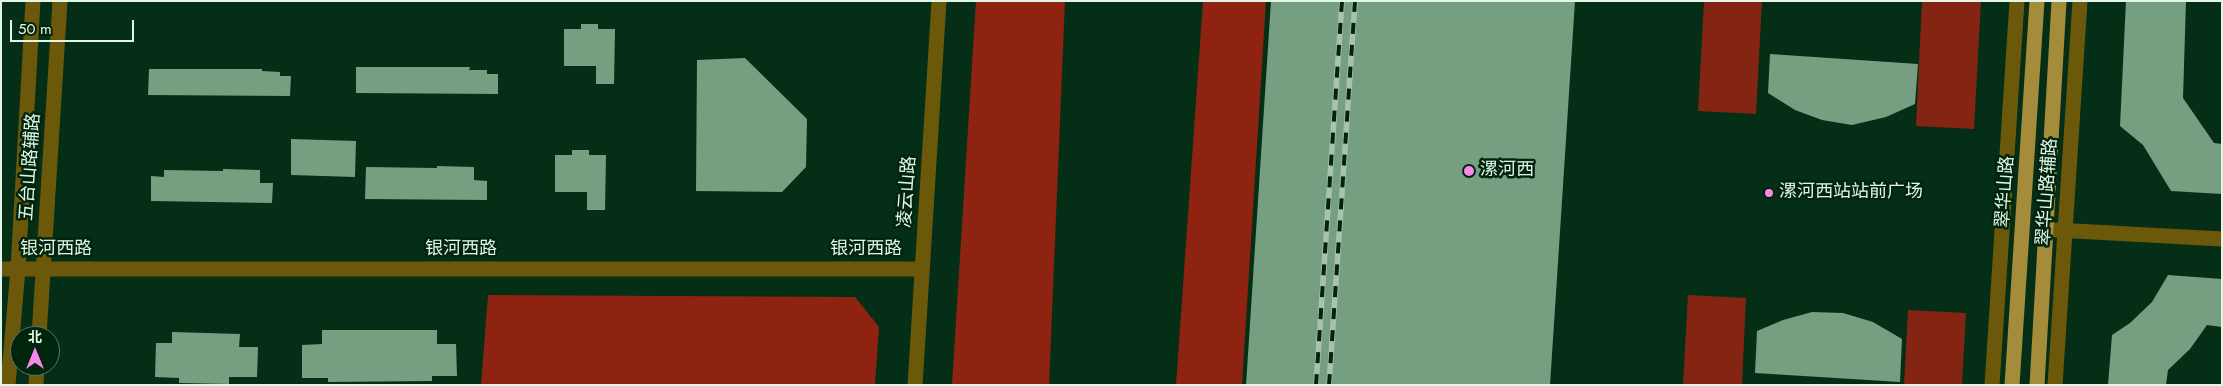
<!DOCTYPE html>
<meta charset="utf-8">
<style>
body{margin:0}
#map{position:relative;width:2223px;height:386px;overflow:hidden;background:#052e16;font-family:Jost,"Noto Sans SC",sans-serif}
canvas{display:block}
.frame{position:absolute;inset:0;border:2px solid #e1f6e6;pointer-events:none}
.north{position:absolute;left:10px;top:326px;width:50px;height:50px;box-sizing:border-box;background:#00240c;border:1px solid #5a7863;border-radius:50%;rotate:0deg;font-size:14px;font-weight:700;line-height:20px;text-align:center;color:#e1f6e6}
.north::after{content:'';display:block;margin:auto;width:18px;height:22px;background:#f987e9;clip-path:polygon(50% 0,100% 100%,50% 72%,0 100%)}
.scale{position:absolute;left:10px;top:20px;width:124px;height:22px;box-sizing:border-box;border:2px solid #e1f6e6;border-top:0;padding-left:6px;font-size:15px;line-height:18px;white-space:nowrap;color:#e1f6e6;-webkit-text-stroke:4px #00240c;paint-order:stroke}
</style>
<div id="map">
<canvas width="2223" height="386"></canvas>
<div class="frame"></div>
<div class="north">北</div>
<div class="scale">50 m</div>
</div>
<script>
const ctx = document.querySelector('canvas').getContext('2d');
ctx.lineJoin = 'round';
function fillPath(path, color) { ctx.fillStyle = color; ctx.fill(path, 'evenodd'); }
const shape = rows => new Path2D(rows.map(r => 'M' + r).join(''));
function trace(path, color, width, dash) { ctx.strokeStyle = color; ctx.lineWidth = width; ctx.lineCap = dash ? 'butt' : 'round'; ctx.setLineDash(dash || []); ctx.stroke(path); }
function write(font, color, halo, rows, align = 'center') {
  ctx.font = font + ' Jost,"Noto Sans SC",sans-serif'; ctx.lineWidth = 5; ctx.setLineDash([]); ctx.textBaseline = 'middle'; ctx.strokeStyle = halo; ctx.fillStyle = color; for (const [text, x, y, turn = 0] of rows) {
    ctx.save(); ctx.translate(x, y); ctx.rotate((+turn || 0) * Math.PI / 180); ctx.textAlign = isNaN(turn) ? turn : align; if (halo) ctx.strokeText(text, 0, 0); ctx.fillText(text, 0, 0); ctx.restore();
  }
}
fillPath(shape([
 [1704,1,1762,1,1756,114,1698,111],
 [1922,1,1981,1,1974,129,1916,126],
 [1688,295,1746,298,1742,385,1683,385],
 [1908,310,1966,313,1962,385,1904,385]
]), '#842412');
fillPath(shape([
 [976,1,1065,1,1049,385,952,385],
 [1203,1,1266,1,1242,385,1176,385],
 [488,295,855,297,879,327,875,385,481,385]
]), '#8d2310');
fillPath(shape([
 [1271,1,1575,1,1550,385,1246,385],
 [2126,1,2186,1,2183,98,2214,143,2222,144,2222,194,2171,191,2143,145,2120,126],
 [581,24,598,24,598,29,615,29,614,84,596,84,596,66,564,66,564,29,581,29],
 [1770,54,1918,64,1915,104,1886,117,1852,125,1822,120,1795,110,1768,93],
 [745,58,807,119,806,167,782,192,696,191,697,60],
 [356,67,470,67,469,70,487,70,487,74,498,74,498,94,356,93],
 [149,69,262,69,262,71,280,72,280,76,291,76,290,96,148,95],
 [291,139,356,141,355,177,291,175],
 [572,150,589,150,589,155,606,155,605,210,587,210,587,192,555,192,555,155,572,155],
 [437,166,474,167,474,180,487,181,487,200,365,199,366,167,437,168],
 [223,169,260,170,260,183,273,183,272,203,151,201,151,176,164,177,164,170,223,171],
 [2168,275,2222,279,2222,327,2207,325,2190,349,2168,370,2166,385,2108,385,2112,335,2130,323,2152,302],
 [1812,312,1843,313,1873,322,1902,339,1900,382,1755,373,1757,331,1783,320],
 [322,330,437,330,437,344,456,344,457,376,432,376,432,381,328,382,328,378,302,378,302,345,322,344],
 [172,332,240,334,239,347,258,347,257,377,229,377,229,384,179,383,179,378,155,377,156,343,172,343]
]), '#769f81');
trace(shape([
 [2056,230,2222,239],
 [1,269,921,269],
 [39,336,60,1],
 [8,385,18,269,33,1],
 [36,385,37,366],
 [915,385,939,1],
 [1992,385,2017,1],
 [2055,385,2080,1]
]), '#6c580a', 15);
trace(shape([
 [2012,385,2037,1],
 [2037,385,2059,1]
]), '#a48c3b', 15);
const rail = shape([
 [1316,385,1342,1],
 [1329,385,1355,1]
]);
trace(rail, '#a8c2b0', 5.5);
trace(rail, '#00240c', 4, [11]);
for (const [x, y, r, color] of [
 [1469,171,6,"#f987e9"],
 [1769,193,5,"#f987e9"]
]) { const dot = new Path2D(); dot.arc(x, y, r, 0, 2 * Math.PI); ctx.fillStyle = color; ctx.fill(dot); trace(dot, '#00240c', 2); }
write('18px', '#e1f6e6', '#00240c', [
 ["五台山路辅路",31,167,-86],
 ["凌云山路",908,192,-86],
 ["翠华山路",2006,192,-86],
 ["翠华山路辅路",2048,192,-86],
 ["银河西路",56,250],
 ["银河西路",461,250],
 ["银河西路",866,250]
]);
write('18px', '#e1f6e6', '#00240c', [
 ["漯河西",1480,171],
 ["漯河西站站前广场",1779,193]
], 'left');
</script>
